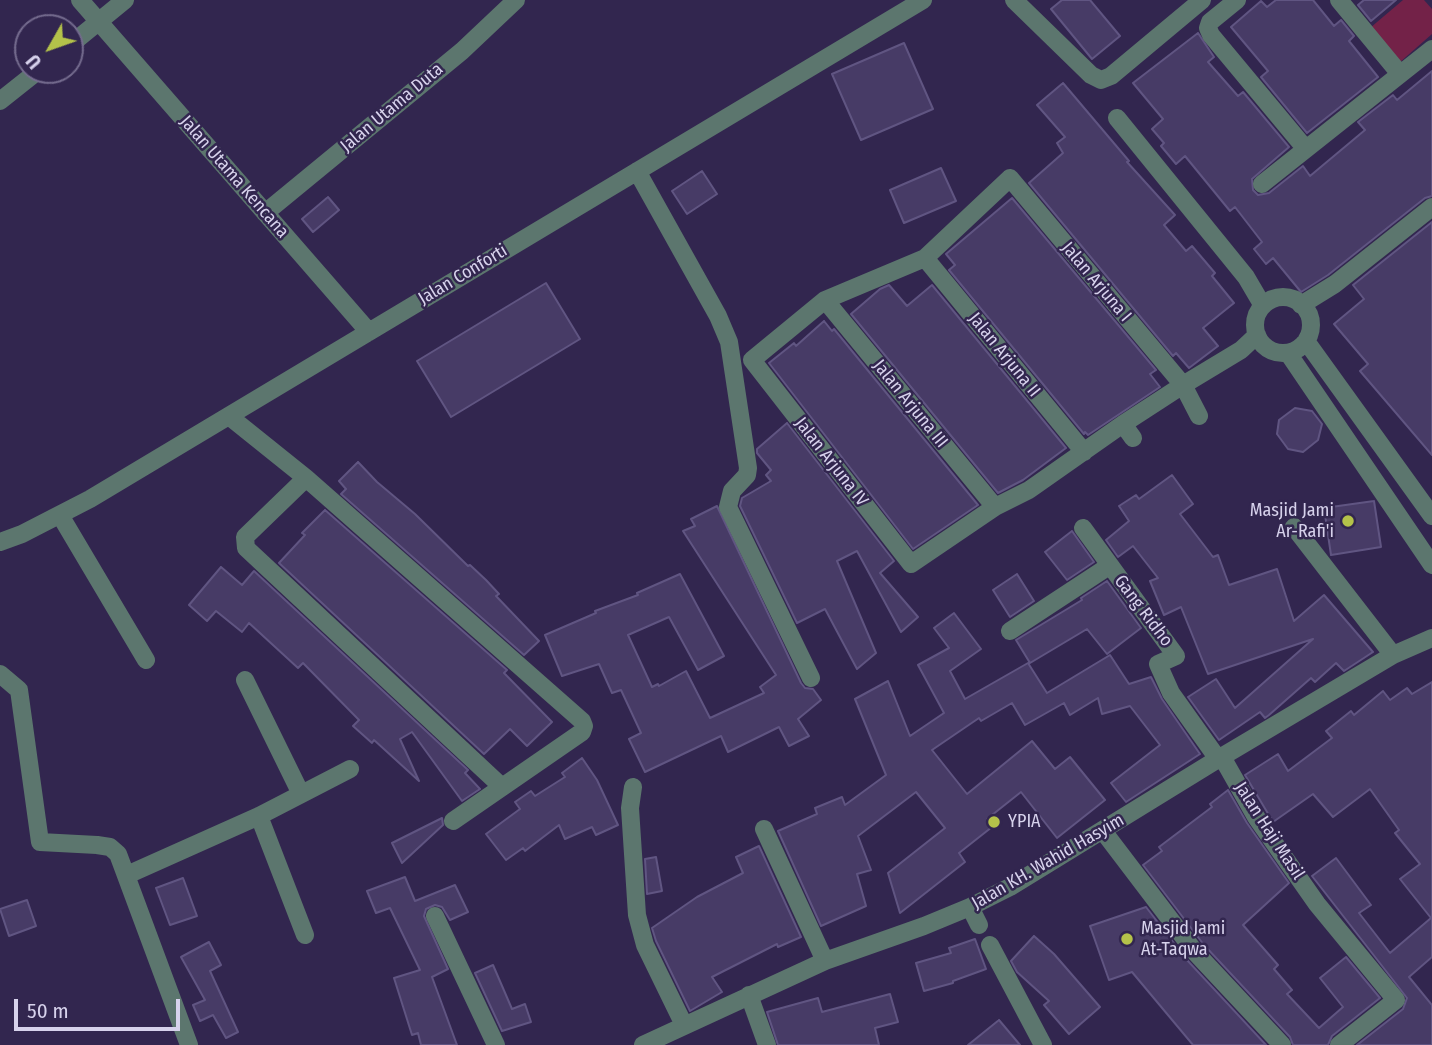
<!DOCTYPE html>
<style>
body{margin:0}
#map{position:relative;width:1432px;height:1045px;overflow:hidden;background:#32264f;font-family:"Fira Sans Condensed",sans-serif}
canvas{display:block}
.north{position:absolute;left:14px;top:14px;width:70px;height:70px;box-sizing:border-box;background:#32264f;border:2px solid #746b8e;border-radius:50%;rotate:230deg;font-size:19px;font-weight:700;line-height:28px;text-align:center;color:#d7d2ec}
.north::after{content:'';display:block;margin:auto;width:24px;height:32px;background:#b4c24a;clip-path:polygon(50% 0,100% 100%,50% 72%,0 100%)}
.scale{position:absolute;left:14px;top:999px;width:166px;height:32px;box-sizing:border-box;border:4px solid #d7d2ec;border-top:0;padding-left:9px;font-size:21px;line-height:24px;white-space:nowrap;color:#d7d2ec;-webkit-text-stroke:5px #32264f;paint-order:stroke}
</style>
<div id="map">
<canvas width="1432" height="1045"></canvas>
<div class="north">U</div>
<div class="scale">50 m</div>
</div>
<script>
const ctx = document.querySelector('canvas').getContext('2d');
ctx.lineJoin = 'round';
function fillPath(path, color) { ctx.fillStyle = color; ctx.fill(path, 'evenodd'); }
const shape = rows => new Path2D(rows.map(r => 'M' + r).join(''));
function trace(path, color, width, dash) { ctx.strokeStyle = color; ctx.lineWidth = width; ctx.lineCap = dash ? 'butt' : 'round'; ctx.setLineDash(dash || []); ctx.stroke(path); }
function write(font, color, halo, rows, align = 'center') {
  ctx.font = font + ' "Fira Sans Condensed",sans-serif'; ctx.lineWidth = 5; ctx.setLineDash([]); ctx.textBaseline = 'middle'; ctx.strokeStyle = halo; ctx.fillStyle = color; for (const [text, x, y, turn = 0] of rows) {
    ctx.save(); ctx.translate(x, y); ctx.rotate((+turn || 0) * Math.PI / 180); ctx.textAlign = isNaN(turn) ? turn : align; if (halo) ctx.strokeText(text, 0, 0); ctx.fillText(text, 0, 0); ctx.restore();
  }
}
fillPath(shape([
 [1403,0,1424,0,1432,9,1432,34,1399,63,1370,28]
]), '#732248');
const building = shape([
 [1062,0,1090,0,1120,36,1092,59,1051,9,1062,0],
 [1276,0,1313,0,1334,26,1341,20,1354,36,1349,41,1378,77,1307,133,1261,77,1268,71,1231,27,1261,1,1267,7,1276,0],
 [1364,0,1396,0,1371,21,1358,5,1364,0],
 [1198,33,1214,57,1208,62,1238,96,1243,92,1289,147,1252,179,1253,190,1258,195,1269,193,1303,166,1310,176,1365,130,1358,122,1393,95,1397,100,1432,71,1432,196,1425,198,1328,275,1301,292,1273,258,1266,264,1254,249,1262,242,1235,207,1230,211,1185,156,1176,164,1161,146,1164,143,1152,129,1163,119,1133,83,1198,33],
 [904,43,933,109,861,140,832,74,904,43],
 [1063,83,1129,161,1127,162,1175,215,1164,225,1186,251,1192,246,1215,273,1212,276,1234,303,1203,328,1218,346,1189,368,1176,353,1173,356,1029,183,1063,153,1057,143,1065,137,1037,105,1063,83],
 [941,168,956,201,904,223,890,190,941,168],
 [702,171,717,194,687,214,672,191,702,171],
 [328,197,339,210,313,232,302,219,328,197],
 [1012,198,1156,370,1150,374,1160,387,1088,435,1085,432,1084,434,949,270,955,265,946,254,1012,198],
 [1432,222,1432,455,1360,371,1368,364,1334,324,1364,299,1353,285,1432,222],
 [546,283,580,339,451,417,417,361,546,283],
 [889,285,907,306,932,285,1066,448,1023,480,998,493,851,314,880,289,889,285],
 [824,321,832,331,834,329,978,505,913,549,769,363,794,343,796,346,824,321],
 [1295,408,1312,411,1322,424,1318,440,1303,452,1288,449,1277,434,1279,420,1295,408],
 [787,423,894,561,880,573,918,617,901,632,857,551,837,561,876,653,857,669,825,609,797,623,740,506,742,498,771,481,766,475,771,470,757,453,757,449,787,423],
 [358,462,377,482,415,514,468,566,470,565,486,580,499,594,496,596,539,641,524,655,341,494,346,489,339,481,358,462],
 [1172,475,1193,504,1180,514,1213,557,1218,555,1229,585,1277,569,1294,621,1324,595,1373,652,1344,671,1336,663,1315,682,1311,678,1269,715,1265,718,1260,712,1219,740,1188,697,1216,679,1235,708,1313,639,1208,674,1181,607,1164,615,1150,581,1158,578,1133,546,1118,557,1106,540,1129,521,1119,506,1136,495,1139,499,1172,475],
 [1374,501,1381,547,1331,555,1324,508,1374,501],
 [717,506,801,683,805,688,813,689,821,700,798,719,809,736,789,746,779,727,728,752,721,736,645,772,629,739,641,733,621,690,612,693,599,664,562,676,545,635,596,613,595,611,638,595,637,593,680,574,724,656,698,670,669,617,628,635,652,687,658,684,659,686,686,671,710,718,764,693,760,687,776,675,683,531,695,526,691,519,717,506],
 [325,510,507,670,504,673,552,722,527,746,510,729,484,754,279,563,305,535,302,533,325,510],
 [1072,531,1094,562,1067,580,1045,552,1072,531],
 [221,567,242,585,254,571,468,770,465,773,480,789,462,801,412,732,400,739,419,781,374,740,372,743,353,726,359,720,303,663,298,668,249,623,242,632,216,611,207,621,189,605,221,567],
 [1017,574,1034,601,1010,617,993,590,1017,574],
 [1107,581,1141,628,1107,654,1087,629,1030,663,1016,640,1082,600,1081,598,1107,581],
 [954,613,981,649,950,671,965,699,1028,663,1047,693,1110,655,1129,684,1151,677,1162,699,1200,754,1126,802,1111,783,1160,745,1130,706,1102,714,1098,698,1070,715,1064,703,1025,725,1012,703,981,721,979,718,932,750,967,794,1032,741,1055,769,1070,757,1105,800,1057,838,1021,792,987,819,992,827,959,853,965,862,900,913,888,873,945,828,916,792,858,836,871,870,857,874,866,906,821,926,778,831,817,814,815,808,842,797,845,805,886,775,855,699,888,681,910,736,944,713,918,665,949,648,934,628,954,613],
 [1432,682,1432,957,1409,977,1432,1005,1432,1045,1357,1045,1403,1009,1407,998,1312,876,1336,858,1371,905,1359,913,1390,953,1431,918,1400,879,1420,864,1395,833,1399,830,1370,789,1333,817,1313,794,1273,822,1245,775,1278,754,1288,771,1332,738,1326,731,1351,711,1354,715,1383,691,1390,700,1407,688,1412,694,1432,682],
 [582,758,597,780,618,825,596,835,592,827,565,839,559,825,525,851,523,848,506,860,486,834,520,809,515,802,531,791,535,796,565,777,562,773,582,758],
 [1228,790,1247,823,1289,883,1243,925,1278,965,1274,969,1292,990,1287,994,1319,1028,1343,1007,1320,978,1346,957,1380,998,1332,1036,1328,1045,1293,1045,1290,1037,1204,945,1143,865,1162,851,1159,847,1212,807,1210,804,1228,790],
 [442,818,443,825,402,863,392,843,442,818],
 [759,846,801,937,778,947,777,944,712,977,722,992,690,1011,656,941,652,928,697,897,743,873,736,857,759,846],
 [656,857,662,891,647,894,645,859,656,857],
 [405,877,415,901,455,885,468,912,450,920,442,907,435,905,426,909,424,916,448,969,432,977,457,1045,421,1045,418,1033,412,1035,394,978,420,970,390,908,376,913,367,891,405,877],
 [183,878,197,916,170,925,156,888,183,878],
 [27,900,36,926,9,936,0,909,27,900],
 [1146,907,1187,960,1266,1045,1193,1045,1132,972,1109,980,1090,926,1146,907],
 [1034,936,1054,954,1100,1007,1069,1034,1044,1005,1049,1001,1017,972,1011,961,1034,936],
 [975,939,986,969,953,981,953,983,924,991,916,963,951,953,949,948,975,939],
 [209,942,221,965,210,971,238,1032,226,1038,213,1015,200,1021,193,1005,205,1000,181,957,209,942],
 [493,965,512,1009,525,1004,531,1022,502,1031,475,973,493,965],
 [890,994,898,1022,875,1028,879,1045,778,1045,767,1012,818,998,822,1012,890,994],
 [999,1020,1020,1045,968,1045,999,1020]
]);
fillPath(building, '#473b66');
trace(building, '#605582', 2);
trace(shape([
 [80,0,369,332],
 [1014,0,1091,75,1101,80,1111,76,1202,0],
 [1237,0,1210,22,1208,28,1211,35,1305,148],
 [1339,0,1400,74],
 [70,45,125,0],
 [0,101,39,70],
 [1117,118,1246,277,1263,306],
 [637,171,718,316,729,342,748,468,747,475,732,491,728,507,811,678],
 [1262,184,1432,49],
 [265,213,462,51,516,0],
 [925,258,1084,452],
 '1255 325a28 28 0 1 1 56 0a28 28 0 1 1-56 0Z',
 [825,300,995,507],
 [1301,305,1335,284,1432,207],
 [1306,341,1432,516],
 [1288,353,1432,565],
 [1199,416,1183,385,1010,178,925,258,825,300,752,360,911,564,995,507,1029,490,1123,424,1183,385,1241,350,1257,335],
 [230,417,306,478,582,721,584,726,582,732,453,821],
 [1123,424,1133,438],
 [306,478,245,537,246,548,501,786],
 [60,515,146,660],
 [1294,527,1393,655],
 [1083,528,1176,656,1158,664,1171,693,1218,759],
 [0,542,22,534,90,499,923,0],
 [1010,631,1109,566],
 [0,674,19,690,40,842,97,845,110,847,118,854,189,1045],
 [245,680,301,794],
 [1222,757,1256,817,1317,904,1396,1000,1339,1045],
 [633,787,630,808,637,915,645,945,684,1025],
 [259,816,305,935],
 [764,829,825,961],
 [1103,831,1195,952,1282,1045],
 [127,875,259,816,350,769],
 [970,907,979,925],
 [435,916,496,1045],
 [990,945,1043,1045],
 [749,995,767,1045],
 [643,1045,825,961,924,926,970,907,1010,887,1218,759,1393,655,1432,638]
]), '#5c766e', 18);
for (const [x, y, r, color] of [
 [1348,521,7,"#b4c24a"],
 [994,822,7,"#b4c24a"],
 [1127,939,7,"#b4c24a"]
]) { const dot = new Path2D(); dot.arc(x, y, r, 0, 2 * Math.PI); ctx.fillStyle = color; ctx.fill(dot); trace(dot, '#32264f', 2.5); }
write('18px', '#d7d2ec', '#32264f', [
 ["Jalan Utama Duta",392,108,-40],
 ["Jalan Utama Kencana",234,177,49],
 ["Jalan Conforti",463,275,-31],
 ["Jalan Arjuna I",1096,282,50],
 ["Jalan Arjuna II",1004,355,51],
 ["Jalan Arjuna III",910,404,51],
 ["Jalan Arjuna IV",831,462,52],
 ["Gang Ridho",1143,611,53],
 ["Jalan Haji Masil",1269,831,57],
 ["Jalan KH. Wahid Hasyim",1048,862,-30]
]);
write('18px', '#d7d2ec', '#32264f', [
 ["Masjid Jami",1334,511,"right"],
 ["Ar-Rafi'i",1334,532,"right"],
 ["YPIA",1008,822],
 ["Masjid Jami",1141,929],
 ["At-Taqwa",1141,950]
], 'left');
</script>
